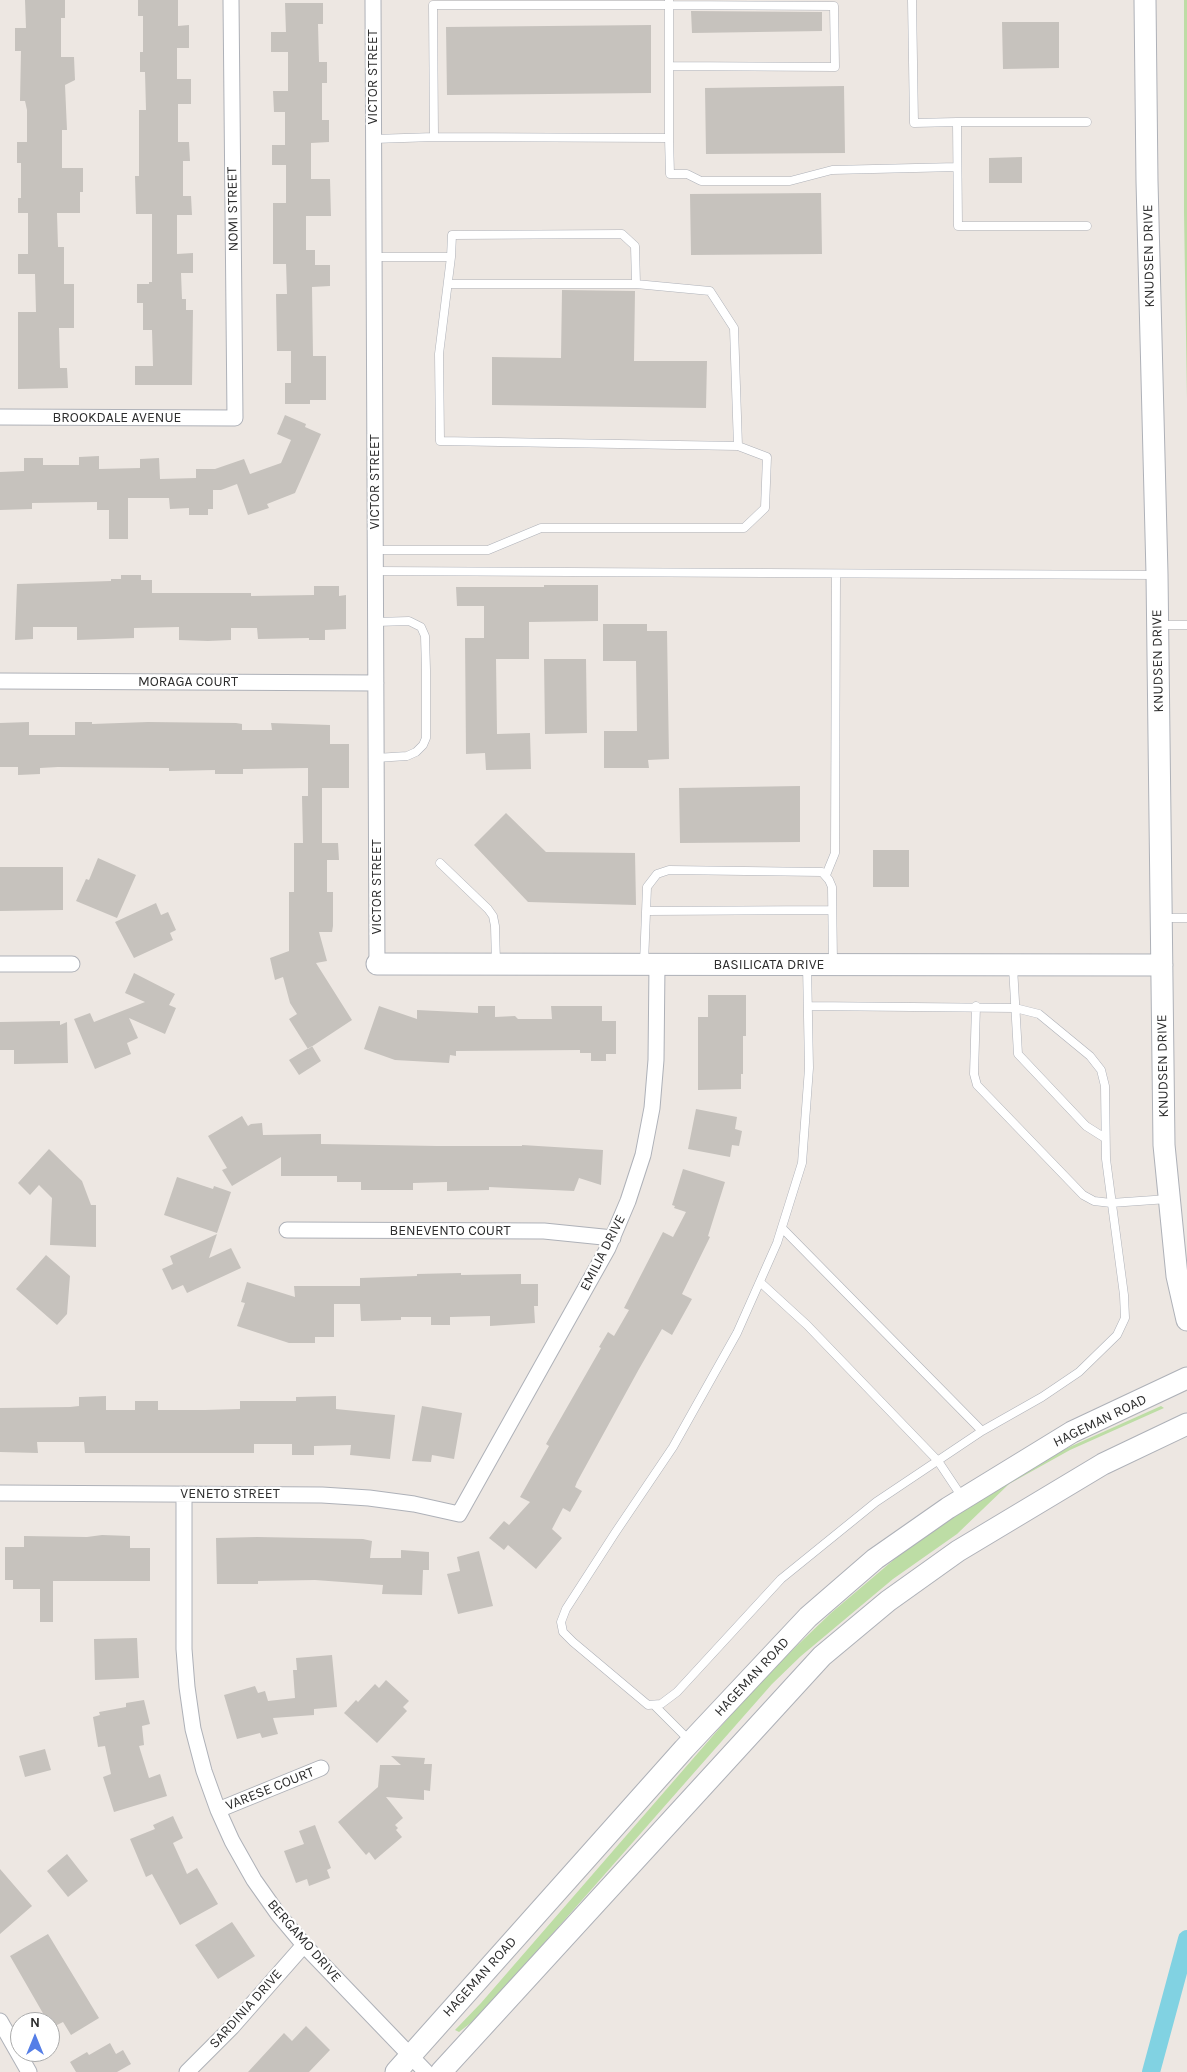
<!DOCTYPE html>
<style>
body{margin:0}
#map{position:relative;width:1187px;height:2072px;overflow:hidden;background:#ede7e2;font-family:Karla,sans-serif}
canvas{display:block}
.north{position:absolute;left:10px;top:2012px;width:50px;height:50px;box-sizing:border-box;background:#fff;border:1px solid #ababab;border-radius:50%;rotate:0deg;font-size:14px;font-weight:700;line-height:20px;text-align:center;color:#2d2d2d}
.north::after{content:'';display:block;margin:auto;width:18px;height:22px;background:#557ee7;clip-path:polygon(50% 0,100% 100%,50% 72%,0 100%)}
</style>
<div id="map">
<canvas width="1187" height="2072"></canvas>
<div class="north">N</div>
</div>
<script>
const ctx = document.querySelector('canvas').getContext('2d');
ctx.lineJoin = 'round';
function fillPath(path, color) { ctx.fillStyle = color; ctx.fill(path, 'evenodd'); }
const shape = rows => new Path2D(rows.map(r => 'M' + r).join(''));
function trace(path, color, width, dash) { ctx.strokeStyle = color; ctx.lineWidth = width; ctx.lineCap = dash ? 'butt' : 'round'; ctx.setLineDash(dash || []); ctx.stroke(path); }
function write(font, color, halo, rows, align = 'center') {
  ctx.font = font + ' Karla,sans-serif'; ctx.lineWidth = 4.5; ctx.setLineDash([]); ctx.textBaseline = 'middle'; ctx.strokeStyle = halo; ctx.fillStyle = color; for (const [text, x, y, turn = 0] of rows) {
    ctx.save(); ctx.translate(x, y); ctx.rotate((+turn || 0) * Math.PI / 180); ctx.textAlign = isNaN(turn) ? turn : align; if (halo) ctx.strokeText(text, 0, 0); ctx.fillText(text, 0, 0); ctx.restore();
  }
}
fillPath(shape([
 [1184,0,1187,0,1187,399,1184,212],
 [1161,1406,1164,1408,1070,1450,1009,1484,957,1534,893,1579,801,1656,772,1684,481,2015,459,2032,455,2030,481,2003,750,1693,781,1661,831,1613,897,1557,962,1510,1065,1449]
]), '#bddda5');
trace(shape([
 [1151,2072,1187,1939]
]), '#81d2e2', 18);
fillPath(shape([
 [25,0,65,0,65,18,61,18,61,57,74,57,75,80,65,85,67,130,62,130,62,168,83,168,83,192,80,192,80,213,57,213,58,247,64,247,64,284,74,284,74,328,59,328,60,368,67,368,68,388,18,389,18,312,36,312,35,274,18,274,18,254,28,254,28,213,18,213,18,198,21,198,21,163,17,163,17,142,27,142,27,110,25,101,20,101,21,51,15,51,15,28,26,28],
 [138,0,178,0,178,26,189,25,189,48,177,48,177,79,191,79,191,104,178,104,178,142,189,142,190,161,183,161,183,196,191,196,192,215,177,215,177,254,193,253,193,273,181,273,182,299,186,299,186,310,193,310,192,385,135,385,135,366,153,366,152,330,143,330,143,303,137,303,137,284,149,284,149,282,152,282,152,214,136,214,135,176,139,176,139,110,146,110,145,72,140,72,140,52,143,52,143,16,138,16],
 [285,3,323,3,323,24,318,24,319,62,327,62,327,83,322,83,322,120,329,120,329,142,311,143,311,179,330,179,331,216,306,216,306,250,315,250,315,265,330,265,330,286,312,287,313,356,326,356,326,400,310,400,310,404,285,404,285,383,291,383,291,351,277,351,276,294,287,294,286,264,273,264,273,203,286,203,286,165,272,165,272,145,285,145,285,112,274,112,273,91,288,91,288,52,271,52,271,32,286,32],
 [691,11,822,12,822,31,692,33],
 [1002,22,1059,22,1059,68,1003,69],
 [651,25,651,93,447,95,446,27],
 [844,86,845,153,706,154,705,88],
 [1022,157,1022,183,989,183,989,158],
 [821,193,822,254,691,255,690,194],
 [562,290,635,291,634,361,707,361,706,408,492,405,492,357,561,358],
 [285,415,306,424,305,427,321,434,295,493,267,504,269,508,248,515,237,484,221,490,213,490,213,509,208,509,208,515,189,515,189,508,170,509,169,498,128,498,128,539,109,539,109,510,97,510,97,502,32,503,32,509,0,510,0,472,24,471,24,458,43,458,43,465,79,465,79,457,99,456,99,469,140,468,140,459,159,458,160,479,196,478,196,469,215,469,244,459,250,474,281,463,291,440,277,434],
 [121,575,141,575,141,580,152,580,152,593,251,593,251,596,314,595,314,586,339,586,339,596,346,595,346,629,325,630,325,640,309,640,309,638,258,639,257,628,231,628,231,640,208,641,179,640,179,627,134,628,134,638,77,640,77,627,33,627,33,639,15,640,17,584,111,581,111,579,121,579],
 [544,585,598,585,598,621,529,622,529,659,496,659,497,734,530,733,531,769,486,770,485,753,466,754,465,638,484,638,484,606,457,606,456,587,544,587],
 [603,624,647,624,647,631,667,631,669,759,648,760,649,768,604,768,604,731,637,731,636,661,603,661],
 [544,659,586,659,587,733,545,734],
 [29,722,29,735,75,735,75,722,92,722,92,724,148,722,236,723,242,724,242,730,272,730,271,723,330,725,330,744,349,744,349,788,322,788,322,843,338,843,339,860,327,860,327,892,333,892,333,926,332,932,319,932,327,961,316,963,352,1020,308,1049,289,1019,297,1014,290,1003,283,977,275,980,270,958,289,951,289,892,294,892,294,843,303,843,302,796,308,796,308,768,243,769,243,774,215,774,215,770,169,771,169,768,58,767,40,768,40,774,18,775,18,767,0,767,0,723],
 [800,786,800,842,680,843,679,788],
 [506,813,546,852,635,853,636,905,528,902,474,845],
 [873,850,909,850,909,887,873,887],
 [98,858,136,875,117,918,76,901,86,879,89,880],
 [0,867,63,867,63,910,0,911],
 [156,903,161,915,168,912,176,930,170,933,173,940,134,958,115,922],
 [134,973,175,994,169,1005,176,1008,165,1034,129,1018,138,1038,127,1043,131,1054,95,1069,74,1019,90,1013,94,1022,145,1002,125,993],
 [708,995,746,995,746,1036,743,1036,743,1074,741,1074,741,1089,698,1090,698,1017,708,1017],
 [379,1006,417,1019,417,1010,478,1013,478,1006,495,1006,495,1017,515,1016,518,1019,552,1019,551,1006,602,1006,602,1021,616,1021,616,1054,606,1054,606,1061,591,1061,591,1053,580,1053,580,1050,456,1051,456,1056,450,1055,449,1063,395,1060,364,1049],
 [60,1021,60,1025,67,1022,68,1063,14,1064,14,1050,0,1050,0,1022],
 [312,1046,321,1061,299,1075,289,1060],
 [696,1109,737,1117,735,1129,742,1131,739,1146,732,1145,730,1157,688,1149],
 [242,1116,248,1126,251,1124,262,1123,263,1135,321,1134,321,1144,437,1146,522,1146,522,1145,603,1150,601,1185,579,1178,574,1191,489,1187,489,1190,447,1191,447,1182,413,1183,413,1190,361,1190,361,1182,337,1182,337,1176,281,1176,281,1157,232,1186,222,1170,227,1168,208,1136],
 [49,1149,82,1181,91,1205,96,1205,96,1247,50,1245,52,1198,39,1185,30,1195,18,1183],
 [683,1169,725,1182,708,1236,710,1237,682,1294,692,1299,672,1335,662,1329,639,1369,577,1482,575,1487,582,1491,570,1512,563,1508,552,1529,562,1538,536,1569,508,1545,504,1550,489,1538,504,1521,509,1525,530,1502,520,1497,549,1446,546,1444,601,1348,599,1347,608,1332,614,1336,629,1310,624,1308,663,1232,673,1237,686,1212,674,1208,675,1206,672,1205],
 [177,1177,213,1189,214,1186,231,1192,217,1233,164,1215],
 [217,1234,209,1258,231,1248,241,1268,187,1293,183,1285,172,1290,162,1269,173,1264,170,1256],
 [46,1255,70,1276,67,1314,57,1325,16,1289],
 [461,1273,461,1275,521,1274,521,1284,538,1284,538,1306,534,1306,535,1323,490,1326,490,1316,450,1317,450,1325,431,1325,431,1317,401,1317,401,1320,361,1321,360,1304,334,1304,334,1337,315,1337,315,1343,289,1343,237,1326,245,1303,241,1302,247,1282,295,1297,294,1286,360,1286,360,1278,417,1276,417,1274],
 [106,1396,106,1410,135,1410,135,1401,158,1401,158,1410,205,1410,240,1409,240,1401,296,1401,296,1397,336,1396,336,1409,395,1415,390,1459,350,1455,351,1445,314,1446,314,1455,292,1455,292,1444,254,1444,254,1453,85,1453,84,1442,37,1442,38,1453,0,1452,0,1408,70,1407,79,1406,79,1397],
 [422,1406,462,1413,454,1459,432,1455,431,1462,412,1461],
 [102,1535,130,1536,130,1548,150,1548,150,1581,53,1581,53,1622,40,1622,40,1589,13,1589,13,1580,5,1580,5,1547,24,1547,24,1536,87,1537],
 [257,1537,363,1539,372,1541,370,1558,401,1558,401,1550,429,1552,429,1570,423,1570,422,1595,382,1594,383,1585,315,1580,258,1581,258,1584,217,1584,216,1538],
 [479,1551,493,1606,458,1614,447,1574,460,1571,457,1557],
 [137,1638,139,1678,95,1680,94,1639],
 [332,1655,337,1707,314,1709,314,1715,273,1718,278,1734,262,1738,260,1733,237,1739,224,1695,255,1686,258,1693,265,1691,268,1701,295,1698,293,1670,297,1670,296,1658],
 [386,1680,409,1701,403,1707,407,1711,377,1743,344,1713,356,1700,358,1702,375,1684,379,1688],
 [144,1700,150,1724,142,1726,144,1745,139,1746,149,1778,160,1774,167,1796,114,1812,103,1777,111,1774,105,1746,98,1747,93,1717,100,1715,99,1712,126,1707,126,1703],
 [45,1749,51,1770,25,1777,19,1756],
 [391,1756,425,1758,424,1764,432,1764,430,1791,424,1790,424,1800,386,1797,403,1818,395,1825,398,1828,396,1830,402,1837,375,1860,369,1852,366,1855,338,1822,378,1787,380,1765,401,1765],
 [173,1816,183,1838,173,1843,187,1874,197,1868,218,1904,180,1925,152,1874,146,1877,130,1839,155,1829,153,1825],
 [315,1825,331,1868,327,1870,330,1878,309,1886,307,1879,296,1883,284,1851,304,1844,299,1831],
 [67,1854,88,1881,68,1897,47,1871],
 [0,1869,32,1906,0,1934],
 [232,1922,255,1956,218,1979,195,1945],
 [48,1934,99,2018,71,2035,63,2022,51,2028,50,2022,48,2022,10,1956],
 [306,2026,330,2050,309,2072,248,2072,284,2033,292,2041],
 [110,2043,116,2054,123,2050,131,2064,117,2072,76,2072,70,2062,87,2052,89,2055]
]), '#c6c2bd');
const lane = shape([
 [912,0,914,123,957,122,958,226,1087,226],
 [957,122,1087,122],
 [434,137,669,138,669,66],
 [669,138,670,174,687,174,701,181,790,181,832,170,957,167],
 [374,139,434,137,433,5,669,5,834,6,835,67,669,66,669,0],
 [374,257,451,257,439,354,440,441,738,446,734,328,710,291,636,284],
 [448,284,636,284,635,246,622,234,452,235,451,257],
 [375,550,488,550,541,528,744,528,765,508,767,457,738,446],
 [375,571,1155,575],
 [376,622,409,621,421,627,425,636,426,670,426,738,423,745,416,752,407,756,376,758],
 [1160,625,1187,625],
 [440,863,488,909,493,916,495,926,496,963],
 [826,875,835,853,836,574],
 [646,911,832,910],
 [1163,918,1187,918],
 [644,963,647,887,657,874,669,870,822,872,829,880,832,887,833,963],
 [807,965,809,1068,802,1163,777,1243,737,1333,673,1447,615,1533,566,1609,561,1622,563,1632,573,1642,648,1705,661,1704,677,1692,781,1579,876,1502,982,1431,1042,1397,1079,1372,1117,1335,1125,1318,1124,1295,1106,1159,1105,1086,1101,1070,1090,1056,1039,1014,1015,1008,808,1006],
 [1013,967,1018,1054,1086,1126,1105,1138],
 [976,1006,974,1074,977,1085,1083,1195,1094,1201,1111,1203,1168,1199],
 [782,1228,982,1431],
 [760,1282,807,1325,938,1461,962,1497],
 [654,1705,689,1740]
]);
const street = shape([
 [373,0,377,964],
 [0,417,235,418,231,0],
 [0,681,376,683],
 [0,964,72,964],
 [287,1230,544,1231,613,1238],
 [0,1493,322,1495,369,1498,414,1504,459,1514,608,1248,628,1201,643,1155,652,1108,656,1060,657,965],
 [184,1494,184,1649,187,1687,193,1729,204,1771,218,1810,232,1841,254,1880,278,1914,304,1945,426,2072],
 [218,1810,321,1768],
 [0,2021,29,2072],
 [187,2072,232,2027,304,1945]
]);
const secondary = shape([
 [1145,0,1147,181,1157,574,1164,1145,1177,1276,1187,1320],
 [377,964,1162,965],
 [396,2072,684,1749,808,1617,875,1559,948,1508,1072,1432,1187,1378],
 [441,2072,822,1656,888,1601,958,1551,1103,1464,1187,1424]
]);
trace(lane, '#aeb1b8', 9);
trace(street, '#aeb1b8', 17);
trace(secondary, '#aeb1b8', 23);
trace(lane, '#fff', 8);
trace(street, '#fff', 15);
trace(secondary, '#fff', 21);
write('14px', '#2d2d2d', '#fff', [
 ["VICTOR STREET",373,77,-90],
 ["NOMI STREET",233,209,-91],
 ["KNUDSEN DRIVE",1149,256,-91],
 ["BROOKDALE AVENUE",117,418],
 ["VICTOR STREET",375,482,-90],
 ["KNUDSEN DRIVE",1158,661,-91],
 ["MORAGA COURT",188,682],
 ["VICTOR STREET",377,887,-90],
 ["BASILICATA DRIVE",769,965],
 ["KNUDSEN DRIVE",1163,1066,-91],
 ["BENEVENTO COURT",450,1231],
 ["EMILIA DRIVE",603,1253,-63],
 ["HAGEMAN ROAD",1100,1421,-26],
 ["VENETO STREET",230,1494],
 ["HAGEMAN ROAD",752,1677,-47],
 ["VARESE COURT",270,1789,-22],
 ["BERGAMO DRIVE",304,1941,49],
 ["HAGEMAN ROAD",480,1977,-48],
 ["SARDINIA DRIVE",246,2009,-48]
]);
</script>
